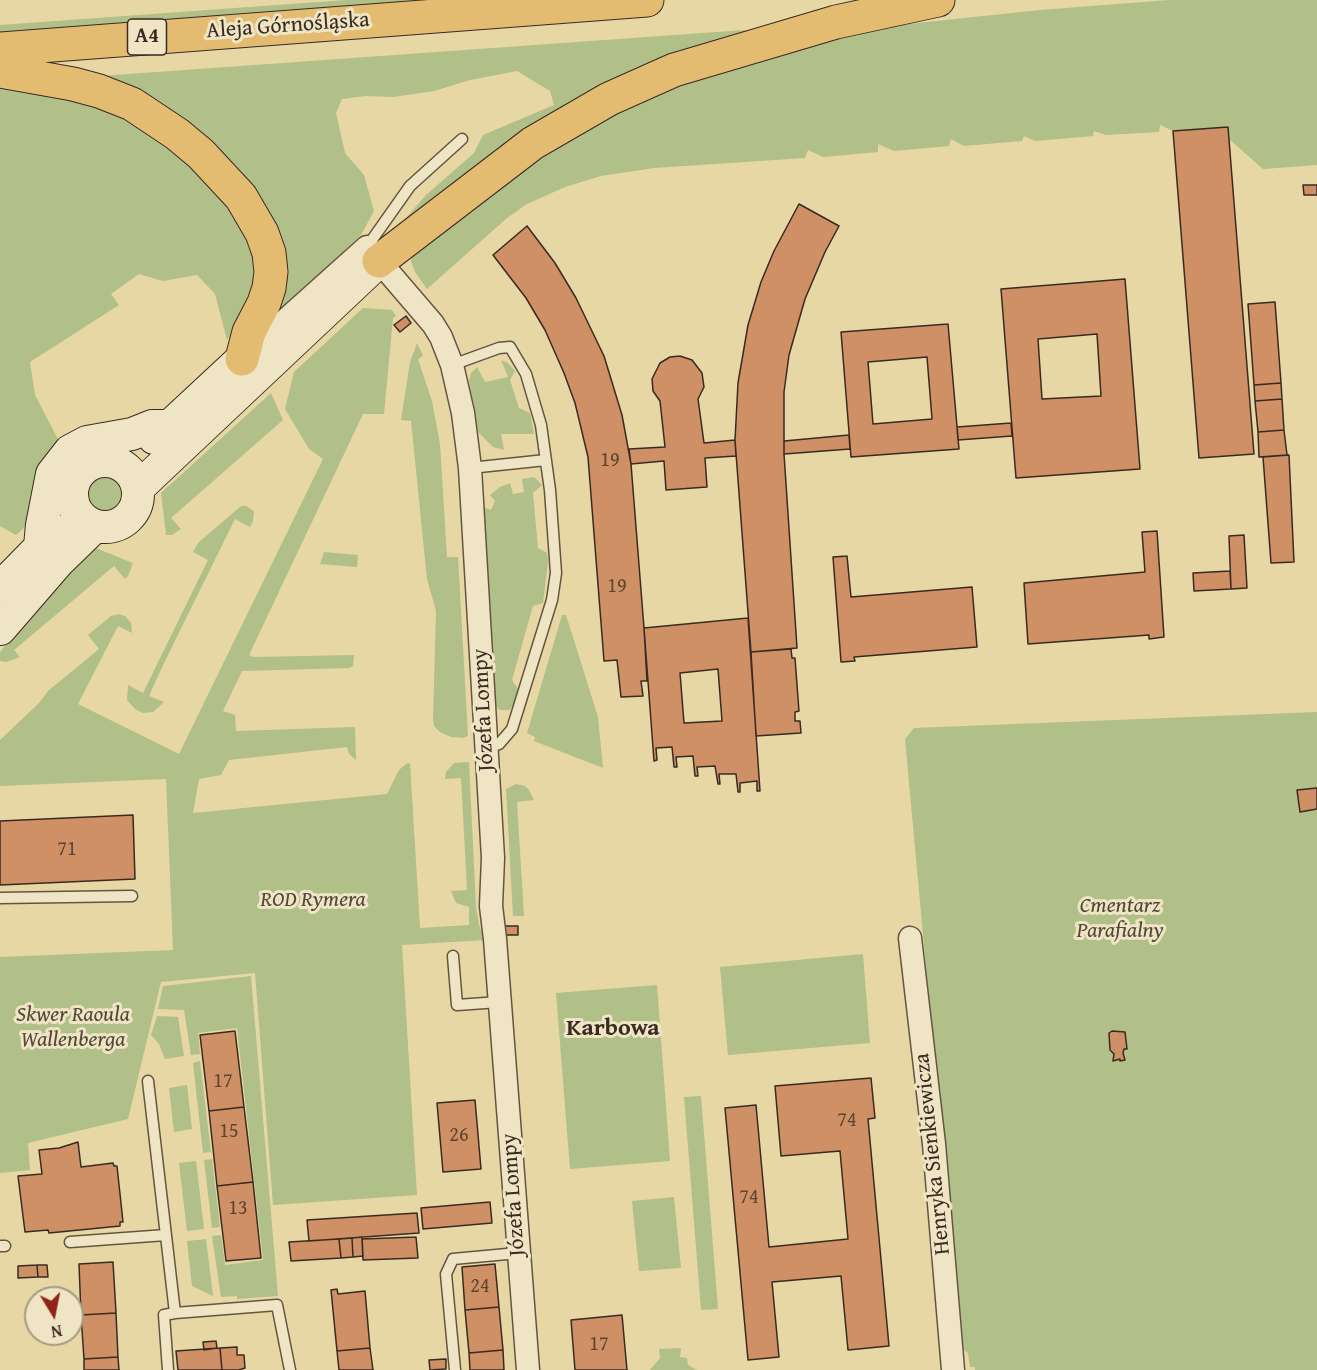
<!DOCTYPE html>
<meta charset="utf-8">
<style>
body{margin:0}
#map{position:relative;width:1317px;height:1370px;overflow:hidden;background:#e6d7a4;font-family:"Gentium Book Plus",serif}
canvas{display:block}
.north{position:absolute;left:24px;top:1286px;width:60px;height:60px;box-sizing:border-box;background:#efe5c4;border:2px solid #a69a84;border-radius:50%;rotate:170deg;font-size:16px;font-weight:700;line-height:24px;text-align:center;color:#392a23}
.north::after{content:'';display:block;margin:auto;width:21px;height:27px;background:#8f2418;clip-path:polygon(50% 0,100% 100%,50% 72%,0 100%)}
</style>
<div id="map">
<canvas width="1317" height="1370"></canvas>
<div class="north">N</div>
</div>
<script>
const ctx = document.querySelector('canvas').getContext('2d');
ctx.lineJoin = 'round';
function fillPath(path, color) { ctx.fillStyle = color; ctx.fill(path, 'evenodd'); }
const shape = rows => new Path2D(rows.map(r => 'M' + r).join(''));
function trace(path, color, width, dash) { ctx.strokeStyle = color; ctx.lineWidth = width; ctx.lineCap = dash ? 'butt' : 'round'; ctx.setLineDash(dash || []); ctx.stroke(path); }
function write(font, color, halo, rows, align = 'center') {
  ctx.font = font + ' "Gentium Book Plus",serif'; ctx.lineWidth = 6; ctx.setLineDash([]); ctx.textBaseline = 'middle'; ctx.strokeStyle = halo; ctx.fillStyle = color; for (const [text, x, y, turn = 0] of rows) {
    ctx.save(); ctx.translate(x, y); ctx.rotate((+turn || 0) * Math.PI / 180); ctx.textAlign = isNaN(turn) ? turn : align; if (halo) ctx.strokeText(text, 0, 0); ctx.fillText(text, 0, 0); ctx.restore();
  }
}
fillPath(shape([
 [346,0,442,0,0,33,0,25],
 [1169,0,1317,0,1317,165,1263,169,1229,139,1228,127,1173,131,1160,125,1159,132,1106,135,1094,131,1093,136,1035,141,1024,136,1022,141,964,146,951,139,949,146,894,151,878,144,878,152,823,157,808,150,805,158,654,168,601,176,565,187,527,204,507,218,427,289,415,272,411,261,414,246,600,116,737,60,889,26,1040,10],
 [745,30,746,32,385,242,426,195,474,153,483,135,554,105,550,91,517,71,470,80,434,91,393,97,366,96,342,99,336,113,345,153,364,175,374,211,361,235,269,321,276,238,101,76],
 [0,88,97,103,172,145,238,214,260,268,248,311,227,340,215,294,197,275,163,281,139,274,111,294,119,305,30,362,35,395,61,445,29,523,16,535,0,526],
 [363,308,392,310,396,316,393,318,384,414,363,414,249,655,254,657,354,655,353,666,349,668,242,671,223,711,235,715,236,731,355,727,356,760,349,754,347,747,229,760,221,775,199,779,193,813,387,794,399,770,406,764,410,763,420,928,469,925,469,907,456,903,451,891,467,890,461,778,445,779,446,772,454,763,469,762,476,907,479,925,485,940,402,945,417,1195,273,1205,255,973,161,982,128,1119,28,1143,30,1170,0,1173,0,957,173,950,166,779,0,786,0,740,39,703,48,691,99,649,88,635,111,616,119,614,125,616,131,623,132,633,118,626,78,704,179,754,323,459,309,449,285,409,294,372],
 [417,343,423,356,418,359,432,401,440,444,447,557,458,557,468,736,463,738,451,737,440,732,434,726,433,719,436,611,427,579,411,421,401,420,410,362],
 [501,360,508,363,515,371,510,380,519,408,530,413,534,434,501,434,504,450,493,447,478,432,469,381,471,373,477,367,485,382,508,377],
 [271,393,283,420,171,518,181,529,172,535,166,535,161,493],
 [534,477,542,485,533,493,538,548,547,553,548,562,543,603,533,606,512,680,519,690,513,706,509,710,500,710,495,706,483,507,491,510,495,501,490,495,500,487,510,483,513,494,524,492,522,479],
 '89 494a16 16 0 1 1 32 0a16 16 0 1 1-32 0Z',
 [241,506,246,506,251,509,254,512,253,521,250,527,235,519,165,661,149,696,164,702,153,712,143,713,135,709,127,700,128,685,143,693,208,560,193,552,198,543],
 [93,547,133,563,128,576,125,579,114,566,14,650,20,657,6,662,0,661,0,652,36,607],
 [324,552,358,555,357,567,320,564],
 [562,615,566,615,598,717,603,768,534,741,535,737,527,733],
 [1317,712,1317,1370,975,1370,975,1367,970,1367,968,1353,961,1348,905,739,914,728],
 [516,784,525,786,529,790,534,800,517,802,524,916,513,916,506,789],
 [863,954,870,1043,728,1055,720,967],
 [251,976,278,1296,237,1299,237,1296,221,1297,212,1236,221,1235,225,1265,263,1260,237,1028,198,1033,200,1054,191,1055,184,1010,158,1009,163,986],
 [657,985,670,1161,570,1169,556,993],
 [157,1016,178,1017,184,1056,165,1059,159,1044,151,1035],
 [200,1061,211,1152,203,1153,193,1063],
 [187,1085,192,1129,174,1132,169,1088],
 [701,1096,718,1309,701,1310,684,1097],
 [212,1159,220,1227,212,1228,204,1160],
 [196,1161,204,1229,187,1231,179,1163],
 [674,1197,681,1268,639,1271,632,1201],
 [206,1239,213,1296,192,1286,187,1241],
 [681,1348,680,1357,687,1358,688,1365,697,1370,650,1370,660,1358,659,1349]
]), '#b1bf89');
const building = shape([
 [1228,127,1254,454,1199,458,1173,131,1228,127],
 [1303,185,1317,185,1317,195,1304,195,1303,185],
 [799,204,839,226,825,252,805,299,789,355,784,392,784,454,797,648,751,652,735,440,738,383,748,325,761,282,774,251,799,204],
 [527,226,555,263,576,298,604,356,622,415,631,464,644,628,647,681,641,681,643,696,621,697,617,660,604,661,588,457,575,403,564,373,545,330,526,298,493,255,527,226],
 [1125,279,1140,469,1016,478,1001,289,1125,279],
 [1097,334,1101,396,1042,399,1038,339,1097,334],
 [1275,302,1281,383,1254,385,1248,304,1275,302],
 [406,316,411,323,400,332,394,325,406,316],
 [948,324,959,449,851,457,841,332,948,324],
 [927,357,932,419,873,424,868,362,927,357],
 [680,356,692,360,702,373,704,387,698,399,704,443,735,440,736,456,705,458,707,487,666,490,664,461,631,464,629,449,665,447,660,401,653,391,652,379,660,363,670,357,680,356],
 [1281,383,1282,399,1255,401,1254,385,1281,383],
 [1282,399,1284,430,1258,432,1255,401,1282,399],
 [1011,423,1012,436,958,440,957,427,1011,423],
 [1284,430,1287,455,1259,457,1258,432,1284,430],
 [849,435,850,449,784,454,784,441,849,435],
 [1289,455,1294,562,1271,563,1263,457,1289,455],
 [1157,531,1164,637,1149,639,1149,635,1028,644,1024,583,1145,572,1142,532,1157,531],
 [1244,535,1247,588,1231,589,1229,536,1244,535],
 [847,556,851,597,972,587,977,647,854,657,855,661,841,662,833,557,847,556],
 [1230,571,1231,589,1194,591,1193,573,1230,571],
 [748,618,760,791,757,791,757,781,740,783,740,792,738,792,736,774,719,774,720,784,718,784,715,766,697,767,698,776,695,776,693,756,676,757,677,767,674,767,672,747,656,748,657,760,654,761,644,628,748,618],
 [718,669,722,721,684,723,680,673,718,669],
 [791,649,792,658,795,658,799,711,795,712,795,721,800,721,801,733,756,736,751,652,791,649],
 [1317,788,1317,809,1300,812,1297,790,1317,788],
 [133,815,135,879,0,885,0,821,133,815],
 [504,926,518,926,518,935,504,935,504,926],
 [235,1031,244,1107,209,1111,200,1035,235,1031],
 [1112,1031,1125,1032,1127,1049,1124,1049,1123,1053,1125,1060,1120,1061,1120,1059,1113,1061,1114,1054,1110,1050,1109,1033,1112,1031],
 [871,1078,875,1118,868,1119,889,1346,848,1350,841,1276,772,1282,779,1357,748,1360,725,1108,756,1105,769,1247,848,1239,840,1151,781,1156,775,1086,871,1078],
 [475,1100,481,1169,443,1172,437,1103,475,1100],
 [244,1107,253,1182,217,1186,209,1111,244,1107],
 [78,1142,81,1167,113,1163,114,1166,117,1166,123,1222,120,1222,120,1226,49,1233,48,1230,25,1232,18,1176,42,1174,39,1150,59,1148,78,1142],
 [253,1182,261,1258,226,1261,217,1186,253,1182],
 [490,1202,492,1223,423,1229,421,1208,490,1202],
 [417,1213,419,1233,309,1241,307,1220,417,1213],
 [362,1237,363,1256,353,1257,352,1238,362,1237],
 [416,1237,418,1258,363,1260,362,1239,416,1237],
 [352,1238,353,1257,341,1258,339,1239,352,1238],
 [339,1239,341,1258,291,1261,289,1242,339,1239],
 [113,1262,116,1313,81,1315,79,1264,113,1262],
 [495,1264,499,1307,465,1310,462,1267,495,1264],
 [37,1265,47,1265,48,1277,38,1277,37,1265],
 [37,1265,38,1277,18,1278,18,1266,37,1265],
 [337,1289,338,1294,365,1291,370,1348,337,1351,331,1290,337,1289],
 [499,1307,503,1350,469,1353,465,1310,499,1307],
 [116,1313,118,1357,84,1359,81,1315,116,1313],
 [622,1315,627,1370,575,1370,571,1320,622,1315],
 [216,1341,217,1348,204,1350,203,1342,216,1341],
 [237,1347,237,1355,244,1355,245,1368,239,1370,222,1370,220,1348,237,1347],
 [220,1348,222,1370,178,1370,176,1351,220,1348],
 [370,1348,373,1370,339,1370,337,1351,370,1348],
 [503,1350,504,1370,470,1370,469,1353,503,1350],
 [118,1357,119,1370,84,1370,84,1359,118,1357],
 [446,1359,446,1369,430,1370,429,1360,446,1359]
]);
fillPath(building, '#ce9064');
trace(building, '#392a23', 1.5);
const lane = shape([
 [367,247,410,186,462,139],
 [452,365,499,348,510,347,526,374,541,425,550,490,556,573,552,600,512,729,499,744,487,748],
 [470,468,546,460],
 [0,898,132,896],
 [453,956,457,1005,499,1002],
 [148,1081,175,1313,277,1305,290,1370],
 [70,1242,166,1235],
 [0,1246,5,1246],
 [168,1370,164,1315,175,1313],
 [455,1370,446,1274,453,1259,518,1253]
]);
const street = shape([
 [242,359,367,247,433,324,441,337,452,365,463,413,470,468,493,858,491,906,495,939,528,1370],
 [910,938,934,1144,953,1370]
]);
const secondary = shape([
 [154,438,170,426,242,359],
 '72 494a33 33 0 1 1 66 0a33 33 0 1 1-66 0Z',
 [138,488,379,261],
 [40,546,42,525,52,474,70,451,87,442,132,434,152,426,170,426],
 [0,588,56,531],
 [0,629,58,562,95,526]
]);
const highway = shape([
 [0,49,647,0],
 [0,71,73,84,99,91,132,104,177,134,201,154,241,197,262,233,269,253,271,272,269,288,264,303,249,332,242,359],
 [379,261,533,143,609,99,674,70,836,22,938,0]
]);
trace(lane, '#645543', 13);
trace(street, '#645543', 25);
trace(secondary, '#392a23', 34);
trace(highway, '#392a23', 35);
trace(lane, '#efe5c4', 10);
trace(street, '#efe5c4', 22);
trace(secondary, '#efe5c4', 32);
trace(highway, '#e3bc72', 33);
write('20px', '#5e4433', null, [
 ["19",610,461],
 ["19",617,587],
 ["71",67,850],
 ["17",223,1082],
 ["74",847,1121],
 ["15",229,1132],
 ["26",459,1136],
 ["74",749,1198],
 ["13",238,1209],
 ["24",480,1287],
 ["17",599,1345]
]);
for (const [x, y, w] of [
 [147,37,39]
]) { const box = new Path2D(); box.roundRect(x - w / 2, y - 18, w, 36, 4.5); ctx.fillStyle = '#efe5c4'; ctx.fill(box); trace(box, '#392a23', 1.5); }
write('bold 21px', '#392a23', null, [
 ["A4",147,37]
]);
write('22px', '#392a23', '#efe5c4', [
 ["Aleja Górnośląska",288,26,-4],
 ["Józefa Lompy",484,710,-93],
 ["Henryka Sienkiewicza",933,1154,-96],
 ["Józefa Lompy",514,1195,-94]
]);
write('italic 22px', '#514837', '#efe5c4', [
 ["ROD Rymera",313,900],
 ["Cmentarz",1120,906],
 ["Parafialny",1120,931],
 ["Skwer Raoula",73,1015],
 ["Wallenberga",73,1040]
]);
write('bold 24px', '#392a23', '#efe5c4', [
 ["Karbowa",613,1029]
]);
</script>
